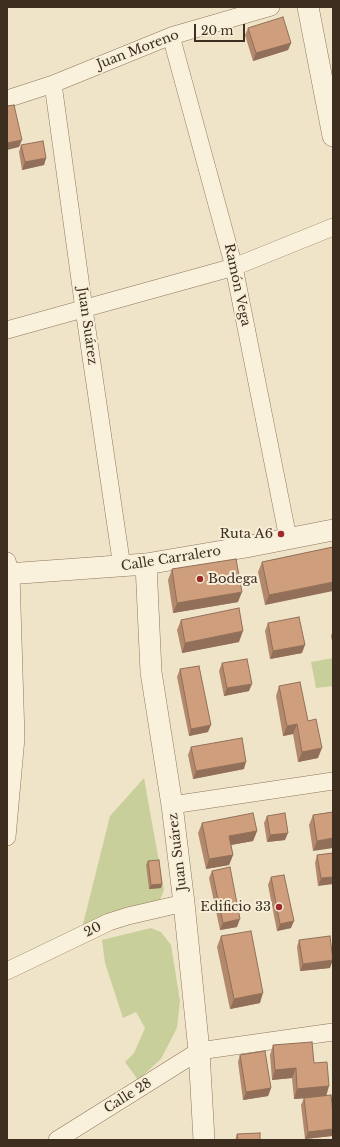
<!DOCTYPE html>
<meta charset="utf-8">
<style>
body{margin:0}
#map{position:relative;width:340px;height:1147px;overflow:hidden;background:#f0e4c8;font-family:"Libre Baskerville",serif}
canvas{display:block}
.frame{position:absolute;inset:0;border:8px solid #3d2e20;pointer-events:none}
.scale{position:absolute;left:194px;top:24px;width:51px;height:18px;box-sizing:border-box;border:2px solid #3d2e20;border-top:0;padding-left:5px;font-size:12px;line-height:14px;white-space:nowrap;color:#3d2e20;-webkit-text-stroke:3px #f7eed8;paint-order:stroke}
</style>
<div id="map">
<canvas width="340" height="1147"></canvas>
<div class="frame"></div>
<div class="scale">20 m</div>
</div>
<script>
const ctx = document.querySelector('canvas').getContext('2d');
ctx.lineJoin = 'round';
function fillPath(path, color) { ctx.fillStyle = color; ctx.fill(path, 'evenodd'); }
const shape = rows => new Path2D(rows.map(r => 'M' + r).join(''));
function trace(path, color, width, dash) { ctx.strokeStyle = color; ctx.lineWidth = width; ctx.lineCap = dash ? 'butt' : 'round'; ctx.setLineDash(dash || []); ctx.stroke(path); }
function write(font, color, halo, rows, align = 'center') {
  ctx.font = font + ' "Libre Baskerville",serif'; ctx.lineWidth = 4; ctx.setLineDash([]); ctx.textBaseline = 'middle'; ctx.strokeStyle = halo; ctx.fillStyle = color; for (const [text, x, y, turn = 0] of rows) {
    ctx.save(); ctx.translate(x, y); ctx.rotate((+turn || 0) * Math.PI / 180); ctx.textAlign = isNaN(turn) ? turn : align; if (halo) ctx.strokeText(text, 0, 0); ctx.fillText(text, 0, 0); ctx.restore();
  }
}
fillPath(shape([
 [333,658,333,686,316,688,311,662],
 [144,778,164,890,160,900,154,904,82,928,110,816],
 [151,928,161,932,171,945,180,1001,177,1028,161,1059,138,1080,125,1062,134,1053,145,1028,136,1012,123,1018,105,963,102,940]
]), '#c9cf9b');
const minor = shape([
 [171,36,234,267,288,538],
 [53,84,84,309,122,567],
 [7,99,53,84,171,36,271,7],
 [7,330,234,267,333,227],
 [7,561,11,574,16,738,7,837],
 [172,805,333,781],
 [7,971,109,922,128,916,184,903],
 [57,1140,199,1051,333,1032]
]);
const tertiary = shape([
 [308,7,333,136],
 [146,564,151,672,172,805,184,903,199,1051,204,1140],
 [7,574,146,564,246,547,333,530]
]);
trace(minor, '#8d765c', 18);
trace(tertiary, '#8d765c', 22);
trace(minor, '#faf1dc', 17);
trace(tertiary, '#faf1dc', 21);
fillPath(shape([
 [248,28,291,43,288,50,253,61,245,35],
 [21,145,46,158,44,165,22,170,19,152],
 [333,547,265,605,258,572,262,562],
 [172,569,238,602,173,613,168,580],
 [181,620,239,642,182,653,177,630],
 [268,623,302,653,270,659,265,631],
 [333,630,333,646,331,636],
 [222,663,249,691,224,696,219,671],
 [180,669,208,732,189,736,177,677],
 [279,686,308,721,318,758,298,762,293,734,283,736,276,696],
 [333,697,333,708,332,701],
 [191,747,244,769,193,779,188,755],
 [333,812,313,851,309,825,313,815],
 [267,816,285,840,267,842,264,823],
 [202,823,257,831,253,841,231,845,233,855,229,865,206,869,198,833],
 [333,853,318,886,315,863,317,855],
 [148,861,162,884,161,888,149,889,146,865],
 [212,871,237,927,220,930,209,878],
 [271,877,291,928,277,931,268,885],
 [221,936,260,1003,230,1009,217,947],
 [299,940,330,968,300,971,297,947],
 [273,1045,314,1063,326,1096,332,1136,305,1139,301,1105,304,1098,294,1099,292,1078,272,1080,270,1055],
 [240,1055,271,1088,268,1096,243,1100,238,1062],
 [237,1134,260,1140,235,1140]
]), '#b2896c');
fillPath(shape([
 [291,43,288,50,253,61,256,53],
 [22,140,19,147,7,150,7,143],
 [46,158,44,165,22,170,25,162],
 [333,582,333,591,265,605,269,595],
 [242,592,238,602,173,613,177,603],
 [243,631,239,642,182,653,185,643],
 [305,645,302,653,270,659,273,651],
 [252,684,249,691,224,696,227,688],
 [297,724,293,734,283,736,287,726],
 [211,725,208,732,189,736,191,729],
 [322,748,318,758,298,762,302,752],
 [246,762,244,769,193,779,196,771],
 [257,831,253,841,225,846,229,836],
 [288,833,285,840,267,842,270,835],
 [333,838,333,848,313,851,317,841],
 [233,855,229,865,206,869,209,859],
 [333,877,333,884,318,886,321,878],
 [162,884,161,888,149,889,151,885],
 [240,919,237,927,220,930,223,923],
 [294,921,291,928,277,931,280,924],
 [333,960,330,968,300,971,303,964],
 [263,993,260,1003,230,1009,234,999],
 [296,1068,292,1078,272,1080,275,1070],
 [329,1086,326,1097,294,1099,297,1089],
 [271,1088,268,1096,243,1100,246,1092],
 [333,1129,333,1134,332,1136,305,1139,308,1132]
]), '#916f58');
const building = shape([
 [283,17,291,43,256,53,248,28,283,17],
 [14,105,22,140,7,143,7,106,14,105],
 [43,141,46,158,25,162,21,145,43,141],
 [333,547,333,582,269,595,262,562,333,547],
 [236,559,242,592,177,603,172,569,236,559],
 [239,608,243,631,185,643,181,620,239,608],
 [299,617,305,645,273,651,268,623,299,617],
 [247,659,252,684,227,688,222,663,247,659],
 [199,666,211,725,191,729,180,669,199,666],
 [300,682,308,721,316,719,322,748,302,752,297,724,287,726,279,686,300,682],
 [242,738,246,762,196,771,191,747,242,738],
 [333,812,333,838,317,841,313,815,333,812],
 [253,813,257,831,229,836,233,855,209,859,202,823,253,813],
 [285,813,288,833,270,835,267,816,285,813],
 [333,853,333,877,321,878,317,855,333,853],
 [159,860,162,884,151,885,148,861,159,860],
 [230,867,240,919,223,923,212,871,230,867],
 [284,875,294,921,280,924,271,877,284,875],
 [251,931,263,993,234,999,221,936,251,931],
 [330,936,333,960,303,964,299,940,330,936],
 [312,1042,314,1063,327,1062,329,1086,297,1089,296,1068,275,1070,273,1045,312,1042],
 [265,1051,271,1088,246,1092,240,1055,265,1051],
 [331,1095,333,1113,333,1129,308,1132,304,1098,331,1095],
 [260,1133,260,1140,238,1140,237,1134,260,1133]
]);
fillPath(building, '#cf9f7d');
trace(building, '#916f58', 1);
for (const [x, y, r, color] of [
 [281,534,4,"#9e2a2b"],
 [200,579,4,"#9e2a2b"],
 [279,907,4,"#9e2a2b"]
]) { const dot = new Path2D(); dot.arc(x, y, r, 0, 2 * Math.PI); ctx.fillStyle = color; ctx.fill(dot); trace(dot, '#f7eed8', 1.5); }
write('13px', '#3d2e20', '#f7eed8', [
 ["Juan Moreno",138,50,-21],
 ["Ramón Vega",237,285,78],
 ["Juan Suárez",87,326,82],
 ["Calle Carralero",171,559,-9],
 ["Juan Suárez",178,852,-97],
 ["20",93,930,-26],
 ["Calle 28",128,1096,-32]
]);
write('13px', '#3d2e20', '#f7eed8', [
 ["Ruta A6",273,534],
 ["Bodega",208,579,"left"],
 ["Edificio 33",271,907]
], 'right');
</script>
